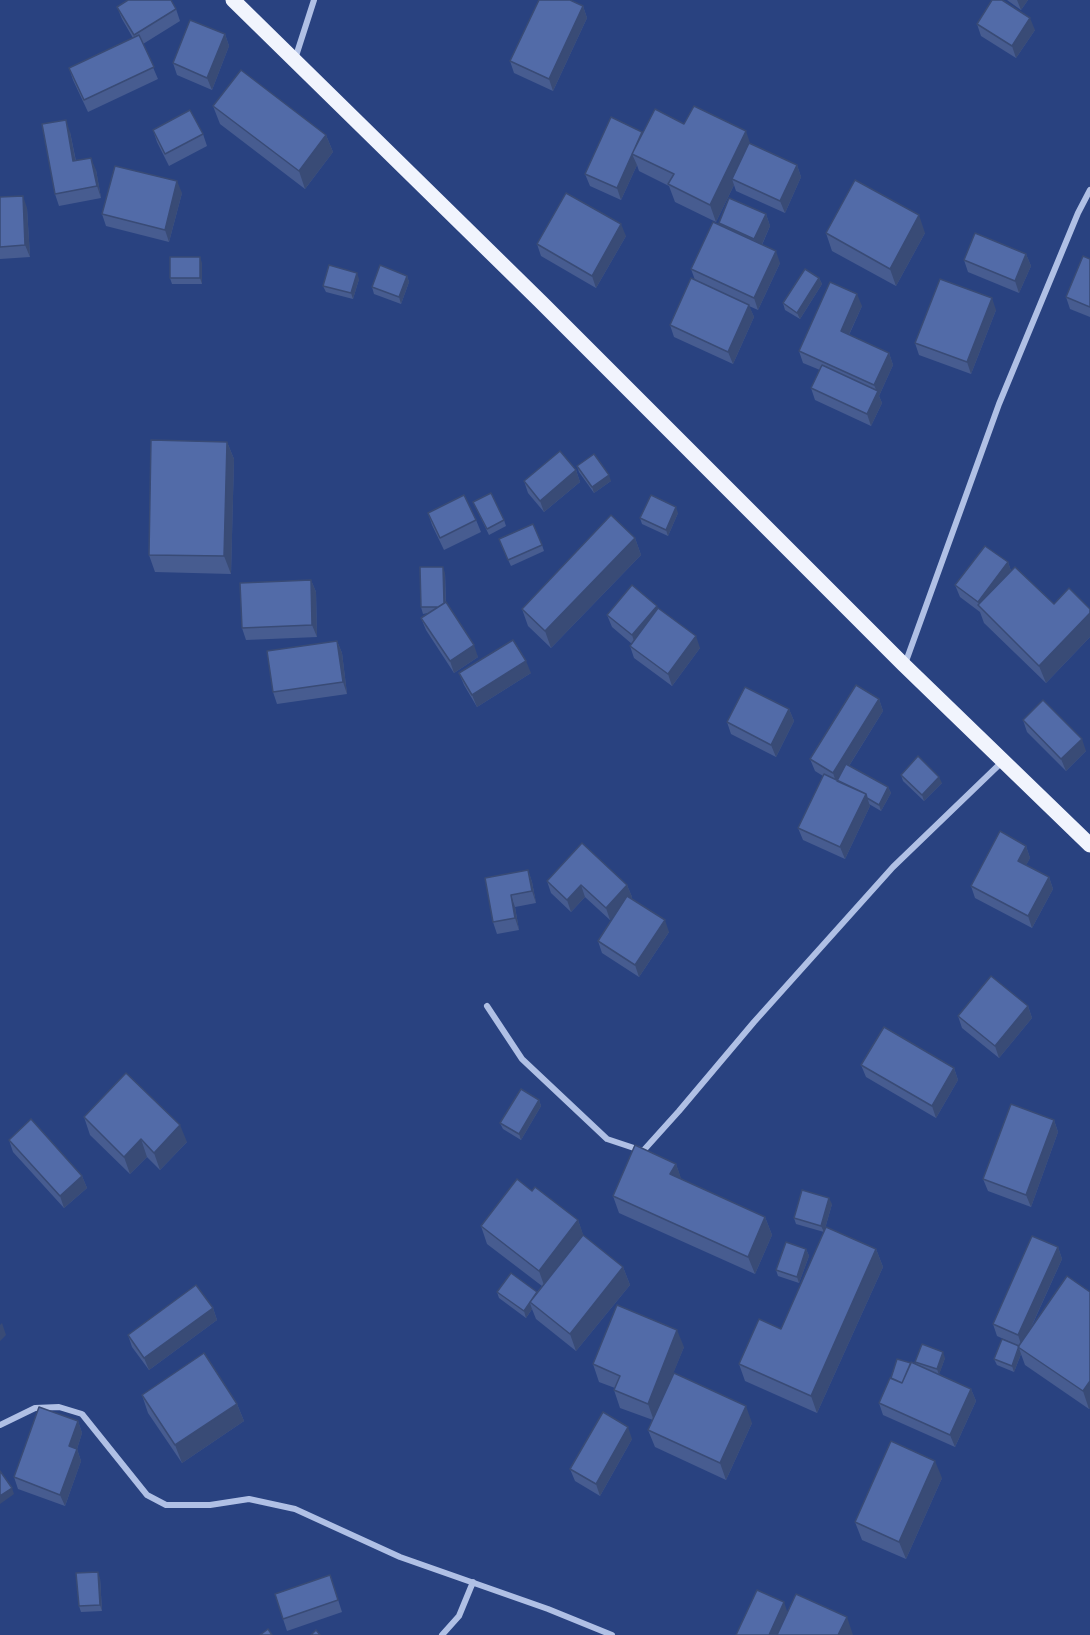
<!DOCTYPE html>
<style>
body{margin:0}
canvas{display:block;background:#294280}
</style>
<canvas width="1090" height="1635"></canvas>
<script>
const ctx = document.querySelector('canvas').getContext('2d');
ctx.lineJoin = 'round';
const shape = rows => new Path2D(rows.map(r => 'M' + r).join(''));
function trace(path, color, width, dash) { ctx.strokeStyle = color; ctx.lineWidth = width; ctx.lineCap = dash ? 'butt' : 'round'; ctx.setLineDash(dash || []); ctx.stroke(path); }
function fillPath(path, color) { ctx.fillStyle = color; ctx.fill(path, 'evenodd'); }
trace(shape([
 [295,59,314,0],
 [905,664,999,404,1078,213,1090,190],
 [487,1006,522,1059,607,1139,643,1151,679,1111,754,1022,893,867,1003,761],
 [0,1425,35,1408,59,1407,82,1414,147,1495,166,1505,210,1505,249,1499,295,1509,400,1557,548,1609,612,1635],
 [442,1635,459,1616,473,1582]
]), '#b0c0e5', 6);
trace(shape([
 [233,0,541,302,904,665,1090,845]
]), '#f1f4fd', 15);
fillPath(shape([
 [1007,0,1028,0,1021,10],
 [583,6,587,18,553,91,514,73,510,61],
 [117,7,176,9,180,21,143,44,158,79,88,112,73,80,69,68,133,38,122,19],
 [977,24,1035,30,1016,58,981,36],
 [225,34,229,46,212,90,177,75,173,63],
 [213,106,326,135,333,152,305,189,220,124],
 [684,124,750,143,797,165,801,177,785,213,736,191,734,185,716,222,675,202,669,186,639,171,637,165,621,200,590,186,585,174,642,132,643,133],
 [153,130,203,134,207,146,169,166,157,142],
 [70,132,76,161,96,170,101,198,59,206,55,194],
 [182,193,169,242,106,226,102,214],
 [0,197,27,208,30,257,0,259],
 [766,214,770,226,762,245,780,263,758,310,749,306,754,317,733,364,674,337,670,325,695,280,691,269,719,225,719,223],
 [826,233,925,233,896,286,832,251],
 [626,236,596,288,541,256,537,244],
 [1026,254,1031,266,1019,293,968,272,964,260],
 [1090,259,1090,317,1070,309,1066,297],
 [202,263,202,284,172,284,170,278],
 [407,276,409,282,401,304,374,294,372,287],
 [819,278,822,284,800,319,785,310,783,303],
 [359,279,353,299,326,292,323,286],
 [862,306,849,335,889,353,893,365,879,396,882,403,871,426,815,400,811,388,820,370,803,363,799,351],
 [996,310,971,374,919,355,915,343],
 [227,442,234,459,231,574,155,572,149,555],
 [577,466,611,481,594,493,579,472],
 [576,470,580,482,544,512,528,493,524,481],
 [473,502,504,520,506,526,489,535],
 [428,513,476,520,481,532,444,550,432,525],
 [678,513,668,536,642,524,640,518],
 [635,538,641,555,551,648,528,626,522,609],
 [501,545,542,545,544,551,511,566],
 [1008,562,1011,571,1054,604,1090,609,1090,637,1046,683,984,623,980,612,960,597,955,585],
 [445,573,446,602,478,657,454,673,426,630,421,618,428,613,423,614,421,607],
 [311,580,316,592,317,637,246,640,242,628],
 [658,608,700,648,672,686,634,658,630,646,632,644,612,627,607,615],
 [337,641,342,653,347,694,277,704,273,692],
 [459,673,531,673,477,707,464,685],
 [879,699,883,711,849,766,888,787,891,793,881,811,869,804,870,806,845,859,803,840,798,828,823,776,815,771,810,759],
 [789,709,794,721,776,757,731,734,727,722],
 [1023,720,1086,751,1066,771,1027,732],
 [901,775,942,783,924,801,903,781],
 [1026,846,1030,858,1026,865,1049,877,1053,889,1032,928,975,898,971,886],
 [528,870,532,882,536,903,515,907,519,930,497,934,493,922],
 [547,881,627,885,632,897,631,898,669,932,639,977,602,953,598,941,616,913,610,920,585,897,571,912,551,893],
 [1028,1006,1032,1018,999,1058,962,1028,958,1016],
 [861,1065,954,1068,958,1080,936,1118,866,1077],
 [539,1100,541,1106,521,1140,503,1129,500,1123],
 [84,1117,187,1142,160,1170,147,1157,130,1174,90,1135],
 [1054,1120,1058,1132,1031,1207,988,1191,983,1179],
 [9,1140,82,1176,87,1188,64,1208,13,1152],
 [676,1164,681,1179,765,1217,772,1235,755,1274,619,1213,613,1196],
 [532,1191,578,1220,583,1235,623,1267,630,1285,576,1351,536,1319,532,1309,526,1318,499,1298,497,1292,537,1292,542,1286,487,1244,481,1226],
 [832,1204,824,1232,796,1224,794,1218],
 [1058,1247,1062,1259,1030,1330,1090,1292,1090,1408,1089,1409,1025,1365,1021,1354,1014,1372,997,1365,994,1359,1019,1346,997,1336,993,1324],
 [806,1249,809,1256,799,1283,778,1276,776,1270],
 [876,1249,883,1267,817,1413,745,1381,739,1364],
 [213,1308,217,1320,149,1370,132,1347,128,1335],
 [684,1347,666,1390,752,1423,726,1480,655,1447,648,1430,653,1420,620,1408,614,1390,615,1388,599,1382,593,1364],
 [945,1358,939,1374,971,1389,976,1401,955,1447,883,1415,879,1403,911,1363,916,1364,915,1362],
 [142,1395,237,1404,244,1421,182,1463,148,1413],
 [78,1421,82,1433,77,1449,81,1461,65,1506,18,1489,14,1477],
 [632,1439,600,1496,575,1481,570,1469],
 [942,1478,906,1559,862,1540,855,1522],
 [330,1575,342,1612,287,1631,283,1619],
 [100,1578,102,1611,81,1612,79,1606]
]), '#475c90');
fillPath(shape([
 [1017,0,1028,0,1021,10],
 [583,6,587,18,553,91,549,79],
 [1030,18,1035,30,1016,58,1012,46],
 [225,34,229,46,212,90,207,78],
 [66,120,70,132,78,173,73,161],
 [746,131,752,149,732,179,734,185,716,222,710,205],
 [642,132,646,144,632,154,637,165,621,200,617,188],
 [326,135,333,152,305,189,299,171],
 [91,158,96,170,101,198,97,186],
 [797,165,801,177,785,213,780,201],
 [177,181,182,193,169,242,165,230],
 [23,196,27,208,30,257,25,245],
 [766,214,770,226,759,251,754,239],
 [919,215,925,233,896,286,890,269],
 [621,224,626,236,596,288,592,276],
 [776,251,780,263,758,310,754,298],
 [1026,254,1031,266,1019,293,1015,281],
 [200,257,202,263,202,284,200,278],
 [357,273,359,279,353,299,351,293],
 [407,276,409,282,401,304,399,297],
 [819,278,822,284,800,319,797,313],
 [857,294,862,306,845,343,841,331],
 [992,298,996,310,971,374,967,362],
 [749,305,754,317,733,364,728,352],
 [889,353,893,365,879,396,882,403,871,426,867,414,877,392,874,385],
 [227,442,234,459,231,574,224,556],
 [576,470,580,482,544,512,540,501],
 [609,475,611,481,594,493,592,487],
 [676,507,678,513,668,536,666,530],
 [635,538,641,555,551,648,545,631],
 [1008,562,1012,574,981,608,978,602],
 [443,567,445,573,446,613,444,607],
 [311,580,316,592,317,637,312,625],
 [657,606,661,618,636,647,632,635],
 [1090,613,1090,637,1046,683,1039,666],
 [696,636,700,648,672,686,668,674],
 [337,641,342,653,347,694,343,682],
 [474,645,478,657,454,673,450,661],
 [526,661,531,673,477,707,472,695],
 [879,699,883,711,837,785,833,773],
 [789,709,794,721,776,757,771,745],
 [1082,739,1086,751,1066,771,1061,759],
 [939,777,942,783,924,801,922,795],
 [888,787,891,793,881,811,879,805],
 [866,794,870,806,845,859,840,847],
 [1026,846,1030,858,1022,873,1018,861],
 [528,870,532,882,536,903,532,891],
 [1049,877,1053,889,1032,928,1028,916],
 [581,885,585,897,571,912,567,900],
 [627,885,632,897,610,920,606,908],
 [511,895,515,907,519,930,515,918],
 [665,920,669,932,639,977,635,965],
 [1028,1006,1032,1018,999,1058,995,1046],
 [954,1068,958,1080,936,1118,932,1106],
 [539,1100,541,1106,521,1140,519,1134],
 [1054,1120,1058,1132,1031,1207,1026,1195],
 [180,1125,187,1142,160,1170,154,1153],
 [141,1139,147,1157,130,1174,124,1157],
 [676,1164,682,1181,670,1174],
 [82,1176,87,1188,64,1208,60,1196],
 [829,1198,832,1204,824,1232,821,1226],
 [765,1217,772,1235,755,1274,748,1257],
 [578,1220,584,1237,545,1288,539,1271],
 [1058,1247,1062,1259,1022,1347,1018,1335],
 [806,1249,809,1256,799,1283,797,1277],
 [876,1249,883,1267,817,1413,811,1396],
 [623,1267,630,1285,576,1351,570,1334],
 [530,1303,532,1309,526,1318,524,1311],
 [213,1308,217,1320,149,1370,144,1358],
 [2,1323,6,1335,0,1341,0,1325],
 [677,1330,684,1347,654,1421,648,1404],
 [1019,1348,1021,1354,1014,1372,1012,1366],
 [943,1352,945,1358,939,1375,937,1369],
 [1090,1381,1090,1408,1089,1409,1083,1391],
 [971,1389,976,1401,955,1447,950,1435],
 [237,1404,244,1421,182,1463,175,1445],
 [746,1406,752,1423,726,1480,720,1463],
 [78,1421,82,1433,77,1449,81,1461,65,1506,60,1495,69,1446],
 [628,1427,632,1439,600,1496,596,1484],
 [935,1461,942,1478,906,1559,899,1542],
 [12,1488,14,1494,0,1504,0,1496],
 [98,1572,100,1578,102,1611,100,1605],
 [784,1602,788,1614,779,1635,769,1635],
 [847,1617,853,1635,838,1635]
]), '#394b76');
const building = shape([
 [128,0,171,0,176,9,134,35,117,7,128,0],
 [539,0,570,0,583,6,549,79,510,61,539,0],
 [992,0,1002,0,1030,18,1012,46,977,24,992,0],
 [190,20,225,34,207,78,173,63,190,20],
 [139,35,154,67,84,100,69,68,139,35],
 [241,70,326,135,299,171,213,106,241,70],
 [694,106,746,131,710,205,668,184,674,174,632,154,655,109,684,124,694,106],
 [190,110,203,134,165,154,153,130,190,110],
 [611,117,642,132,617,188,585,174,611,117],
 [66,120,73,161,91,158,97,186,55,194,42,124,66,120],
 [749,143,797,165,780,201,732,179,749,143],
 [115,166,177,181,165,230,102,214,115,166],
 [855,180,919,215,890,269,826,233,855,180],
 [566,193,621,224,592,276,537,244,566,193],
 [23,196,25,245,0,247,0,197,23,196],
 [729,198,766,214,754,239,719,223,729,198],
 [713,222,776,251,754,298,691,269,713,222],
 [975,233,1026,254,1015,281,964,260,975,233],
 [1083,256,1090,259,1090,307,1066,297,1083,256],
 [170,257,200,257,200,278,170,278,170,257],
 [329,265,357,273,351,293,323,286,329,265],
 [380,265,407,276,399,297,372,287,380,265],
 [805,269,819,278,797,313,783,303,805,269],
 [691,278,749,305,728,352,670,325,691,278],
 [940,279,992,298,967,362,915,343,940,279],
 [830,282,857,294,841,331,889,353,874,385,799,351,830,282],
 [822,365,878,391,867,414,811,388,822,365],
 [151,440,227,442,224,556,149,555,151,440],
 [560,451,576,470,540,501,524,481,560,451],
 [594,454,609,475,592,487,577,466,594,454],
 [491,493,504,520,487,529,473,502,491,493],
 [464,495,476,520,440,538,428,513,464,495],
 [651,495,676,507,666,530,640,518,651,495],
 [611,515,635,538,545,631,522,609,611,515],
 [533,524,542,545,508,560,499,539,533,524],
 [985,546,1008,562,978,602,955,585,985,546],
 [420,567,443,567,444,603,438,607,421,607,420,567],
 [1015,567,1054,604,1069,588,1090,609,1090,613,1039,666,978,605,1015,567],
 [311,580,312,625,242,628,240,583,311,580],
 [632,585,657,606,632,635,607,615,632,585],
 [446,602,474,645,450,661,421,618,446,602],
 [658,608,696,636,668,674,630,646,658,608],
 [513,640,526,661,472,695,459,673,513,640],
 [337,641,343,682,273,692,267,651,337,641],
 [856,685,879,699,833,773,810,759,856,685],
 [745,687,789,709,771,745,727,722,745,687],
 [1043,700,1082,739,1061,759,1023,720,1043,700],
 [918,756,939,777,922,795,901,775,918,756],
 [846,764,888,787,879,805,867,798,866,794,837,781,846,764],
 [824,774,866,794,840,847,798,828,824,774],
 [1000,831,1026,846,1018,861,1049,877,1028,916,971,886,1000,831],
 [582,843,627,885,606,908,581,885,567,900,547,881,582,843],
 [528,870,532,891,511,895,515,918,493,922,485,878,528,870],
 [627,896,665,920,635,965,598,941,627,896],
 [991,976,1028,1006,995,1046,958,1016,991,976],
 [884,1027,954,1068,932,1106,861,1065,884,1027],
 [126,1073,180,1125,154,1153,141,1139,124,1157,84,1117,126,1073],
 [521,1089,539,1100,519,1134,500,1123,521,1089],
 [1011,1104,1054,1120,1026,1195,983,1179,1011,1104],
 [31,1119,82,1176,60,1196,9,1140,31,1119],
 [635,1145,676,1164,670,1174,765,1217,748,1257,613,1196,635,1145],
 [517,1179,532,1191,535,1187,578,1220,539,1271,481,1226,517,1179],
 [802,1190,829,1198,821,1226,794,1218,802,1190],
 [826,1227,876,1249,811,1396,739,1364,759,1319,781,1329,826,1227],
 [583,1235,623,1267,570,1334,530,1302,583,1235],
 [1032,1236,1058,1247,1018,1335,993,1324,1032,1236],
 [786,1242,806,1249,797,1277,776,1270,786,1242],
 [511,1273,537,1292,524,1311,497,1292,511,1273],
 [1067,1276,1090,1292,1090,1381,1083,1391,1018,1347,1067,1276],
 [196,1285,213,1308,144,1358,128,1335,196,1285],
 [617,1305,677,1330,648,1404,614,1390,620,1376,593,1364,617,1305],
 [1002,1339,1019,1346,1012,1366,994,1359,1002,1339],
 [922,1344,943,1352,937,1369,915,1362,922,1344],
 [204,1353,237,1404,175,1445,142,1395,204,1353],
 [897,1359,911,1363,902,1383,891,1378,897,1359],
 [911,1362,971,1389,950,1435,879,1403,890,1378,902,1383,911,1362],
 [674,1373,746,1406,720,1463,648,1430,674,1373],
 [39,1407,78,1421,69,1446,77,1449,60,1495,14,1477,39,1407],
 [603,1412,628,1427,596,1484,570,1469,603,1412],
 [891,1441,935,1461,899,1542,855,1522,891,1441],
 [0,1471,12,1488,0,1496,0,1471],
 [98,1572,100,1605,79,1606,76,1573,98,1572],
 [330,1575,338,1600,283,1619,275,1594,330,1575],
 [757,1590,784,1602,769,1635,736,1635,757,1590],
 [796,1594,847,1617,838,1635,777,1635,796,1594],
 [268,1629,272,1635,260,1635,268,1629],
 [316,1630,320,1635,311,1635,316,1630]
]);
fillPath(building, '#526ba8');
trace(building, '#394b76', 1.5);
</script>
